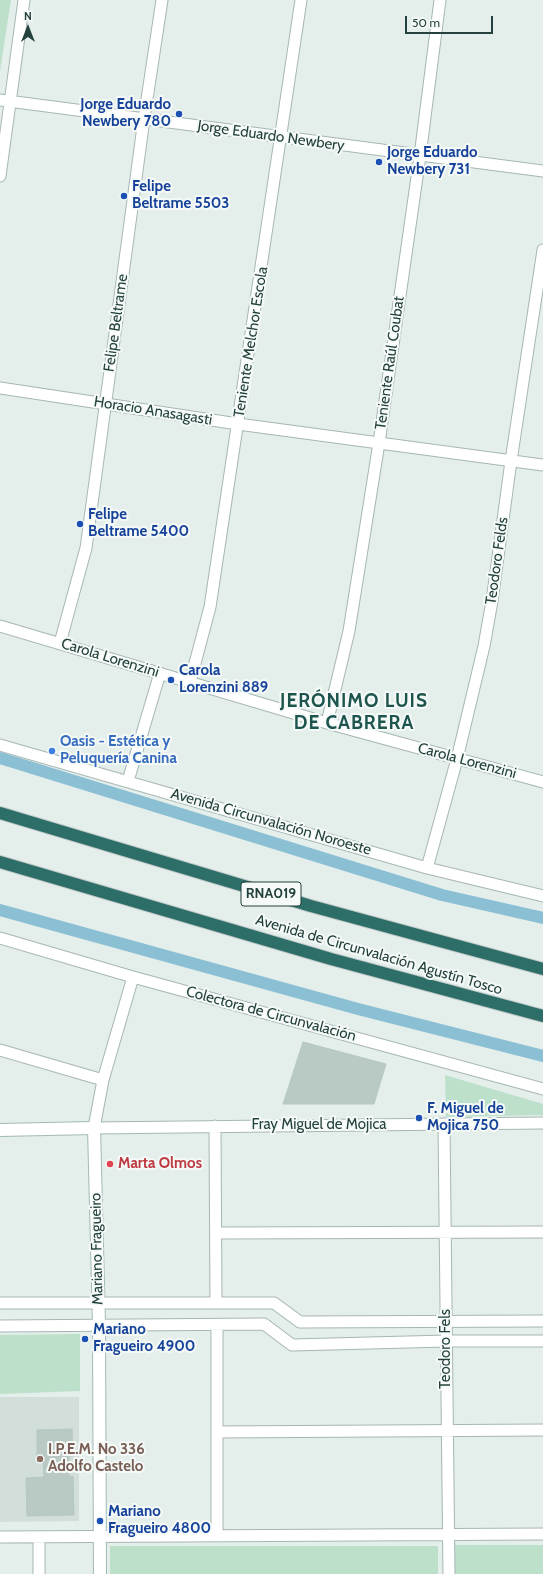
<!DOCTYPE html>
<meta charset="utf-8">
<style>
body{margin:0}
#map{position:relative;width:543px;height:1574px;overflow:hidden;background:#e4eeeb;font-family:Cabin,sans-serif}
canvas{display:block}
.north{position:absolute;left:8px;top:8px;width:40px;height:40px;-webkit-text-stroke:3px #f5faf8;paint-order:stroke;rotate:0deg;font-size:11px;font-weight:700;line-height:16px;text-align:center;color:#23413d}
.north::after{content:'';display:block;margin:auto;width:14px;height:18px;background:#23413d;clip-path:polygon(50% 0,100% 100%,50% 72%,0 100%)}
.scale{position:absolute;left:405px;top:16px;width:88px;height:18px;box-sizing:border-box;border:2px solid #23413d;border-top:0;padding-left:5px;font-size:12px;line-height:14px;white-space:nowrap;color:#23413d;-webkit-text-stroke:3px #f5faf8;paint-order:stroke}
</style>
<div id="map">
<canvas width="543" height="1574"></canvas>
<div class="north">N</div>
<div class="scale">50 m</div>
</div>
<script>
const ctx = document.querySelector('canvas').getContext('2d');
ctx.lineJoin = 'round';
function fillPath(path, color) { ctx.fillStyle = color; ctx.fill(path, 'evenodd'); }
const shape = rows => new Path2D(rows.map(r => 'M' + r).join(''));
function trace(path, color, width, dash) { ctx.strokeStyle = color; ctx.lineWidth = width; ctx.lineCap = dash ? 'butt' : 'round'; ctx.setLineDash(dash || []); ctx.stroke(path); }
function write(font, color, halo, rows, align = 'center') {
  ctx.font = font + ' Cabin,sans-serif'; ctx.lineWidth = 4; ctx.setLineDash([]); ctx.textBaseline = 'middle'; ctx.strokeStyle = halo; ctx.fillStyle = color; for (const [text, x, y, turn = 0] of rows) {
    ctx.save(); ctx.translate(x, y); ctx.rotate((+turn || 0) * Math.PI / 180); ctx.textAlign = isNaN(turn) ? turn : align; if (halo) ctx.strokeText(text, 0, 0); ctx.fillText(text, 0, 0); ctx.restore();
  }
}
fillPath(shape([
 [0,1397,79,1397,79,1521,0,1522]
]), '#d2deda');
fillPath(shape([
 [0,0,11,0,0,71],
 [445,1075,543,1104,543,1115,446,1117],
 [80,1334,80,1391,0,1394,0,1335],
 [453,1545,543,1545,543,1574,454,1574],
 [110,1546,438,1546,438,1574,110,1574]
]), '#bde0cb');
trace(shape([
 [0,758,442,895,543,918],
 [0,910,358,1009,543,1056]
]), '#8bbfd4', 12);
const building = shape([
 [303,1042,386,1064,374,1104,283,1104,303,1042],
 [72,1429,73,1456,69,1456,69,1477,73,1476,74,1515,27,1516,26,1478,44,1477,43,1458,37,1458,37,1430,72,1429]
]);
fillPath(building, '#b9c9c4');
trace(building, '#b6c8c3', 1);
const street = shape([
 [0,100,543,171],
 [0,176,24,0],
 [0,388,238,424,543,465],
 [0,626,327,723,543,782],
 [60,643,86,548,144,119,162,0],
 [190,682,210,607,213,587,301,0],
 [327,723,349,631,379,443,420,156,440,0],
 [0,745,427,868,543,896],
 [128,781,160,673],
 [427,868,457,759,484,646,492,601,511,461,543,250],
 [0,938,133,977,543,1089],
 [133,977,103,1080,94,1128,543,1123],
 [0,1050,103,1080],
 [444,1124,449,1574],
 [215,1126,216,1303],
 [216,1233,543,1232],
 [0,1303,274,1303,300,1322,543,1321],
 [217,1325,217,1536],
 [0,1326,264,1324,292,1345,447,1341,543,1341],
 [217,1432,543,1430],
 [0,1537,543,1534],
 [39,1574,39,1537]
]);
const secondary = shape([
 [0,1130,94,1128,99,1325,100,1574]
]);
const highway = shape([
 [0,813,311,906,543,969],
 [0,862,331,959,543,1016]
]);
trace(street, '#a6b7b3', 13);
trace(secondary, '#a2bab5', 14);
trace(highway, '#c1cac9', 14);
trace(street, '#fff', 11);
trace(secondary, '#fff', 12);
trace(highway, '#2d6e69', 12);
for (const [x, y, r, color] of [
 [179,114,4,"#1a4fb4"],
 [379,162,4,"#1a4fb4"],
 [124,196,4,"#1a4fb4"],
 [80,524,4,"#1a4fb4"],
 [171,680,4,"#1a4fb4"],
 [52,751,4,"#3f7fe0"],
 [419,1118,4,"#1a4fb4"],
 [110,1164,4,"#e0444e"],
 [85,1339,4,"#1a4fb4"],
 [40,1459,4,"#8d6e63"],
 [100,1521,4,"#1a4fb4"]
]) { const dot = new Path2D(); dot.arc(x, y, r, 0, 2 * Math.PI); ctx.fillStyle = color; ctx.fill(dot); trace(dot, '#f5faf8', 1.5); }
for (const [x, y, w] of [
 [271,894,60]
]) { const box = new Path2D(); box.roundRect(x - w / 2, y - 12, w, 24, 3); ctx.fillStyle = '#f5faf8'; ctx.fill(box); trace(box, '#23413d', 1); }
write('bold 14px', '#23413d', null, [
 ["RNA019",271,894]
]);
write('bold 15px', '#164399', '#f5faf8', [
 ["Jorge Eduardo",171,105,"right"],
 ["Newbery 780",171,122,"right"],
 ["Jorge Eduardo",387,153],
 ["Newbery 731",387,170],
 ["Felipe",132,187],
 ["Beltrame 5503",132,204],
 ["Felipe",88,515],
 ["Beltrame 5400",88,532],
 ["Carola",179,671],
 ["Lorenzini 889",179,688],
 ["F. Miguel de",427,1109],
 ["Mojica 750",427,1126],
 ["Mariano",93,1330],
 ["Fragueiro 4900",93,1347],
 ["Mariano",108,1512],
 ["Fragueiro 4800",108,1529]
], 'left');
write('15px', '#23413d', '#f5faf8', [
 ["Jorge Eduardo Newbery",271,136,8],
 ["Felipe Beltrame",116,323,-82],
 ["Teniente Melchor Escola",251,342,-81],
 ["Teniente Raúl Coubat",390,363,-82],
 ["Horacio Anasagasti",153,411,9],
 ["Teodoro Felds",497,561,-82],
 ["Carola Lorenzini",110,658,17],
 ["Carola Lorenzini",467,761,15],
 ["Avenida Circunvalación Noroeste",271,822,16],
 ["Avenida de Circunvalación Agustín Tosco",379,955,16],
 ["Colectora de Circunvalación",271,1014,15],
 ["Fray Miguel de Mojica",319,1125],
 ["Mariano Fragueiro",97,1249,-91],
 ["Teodoro Fels",446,1349,-90]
]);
write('bold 15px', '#366cbe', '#f5faf8', [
 ["Oasis - Estética y",60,742],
 ["Peluquería Canina",60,759]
], 'left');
write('bold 15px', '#be3a42', '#f5faf8', [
 ["Marta Olmos",118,1164]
], 'left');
write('bold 15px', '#785e54', '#f5faf8', [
 ["I.P.E.M. No 336",48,1450],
 ["Adolfo Castelo",48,1467]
], 'left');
ctx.letterSpacing = '1px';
write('bold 19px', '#1e544e', '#f5faf8', [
 ["JERÓNIMO LUIS",354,701],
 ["DE CABRERA",354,723]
]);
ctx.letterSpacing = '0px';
</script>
